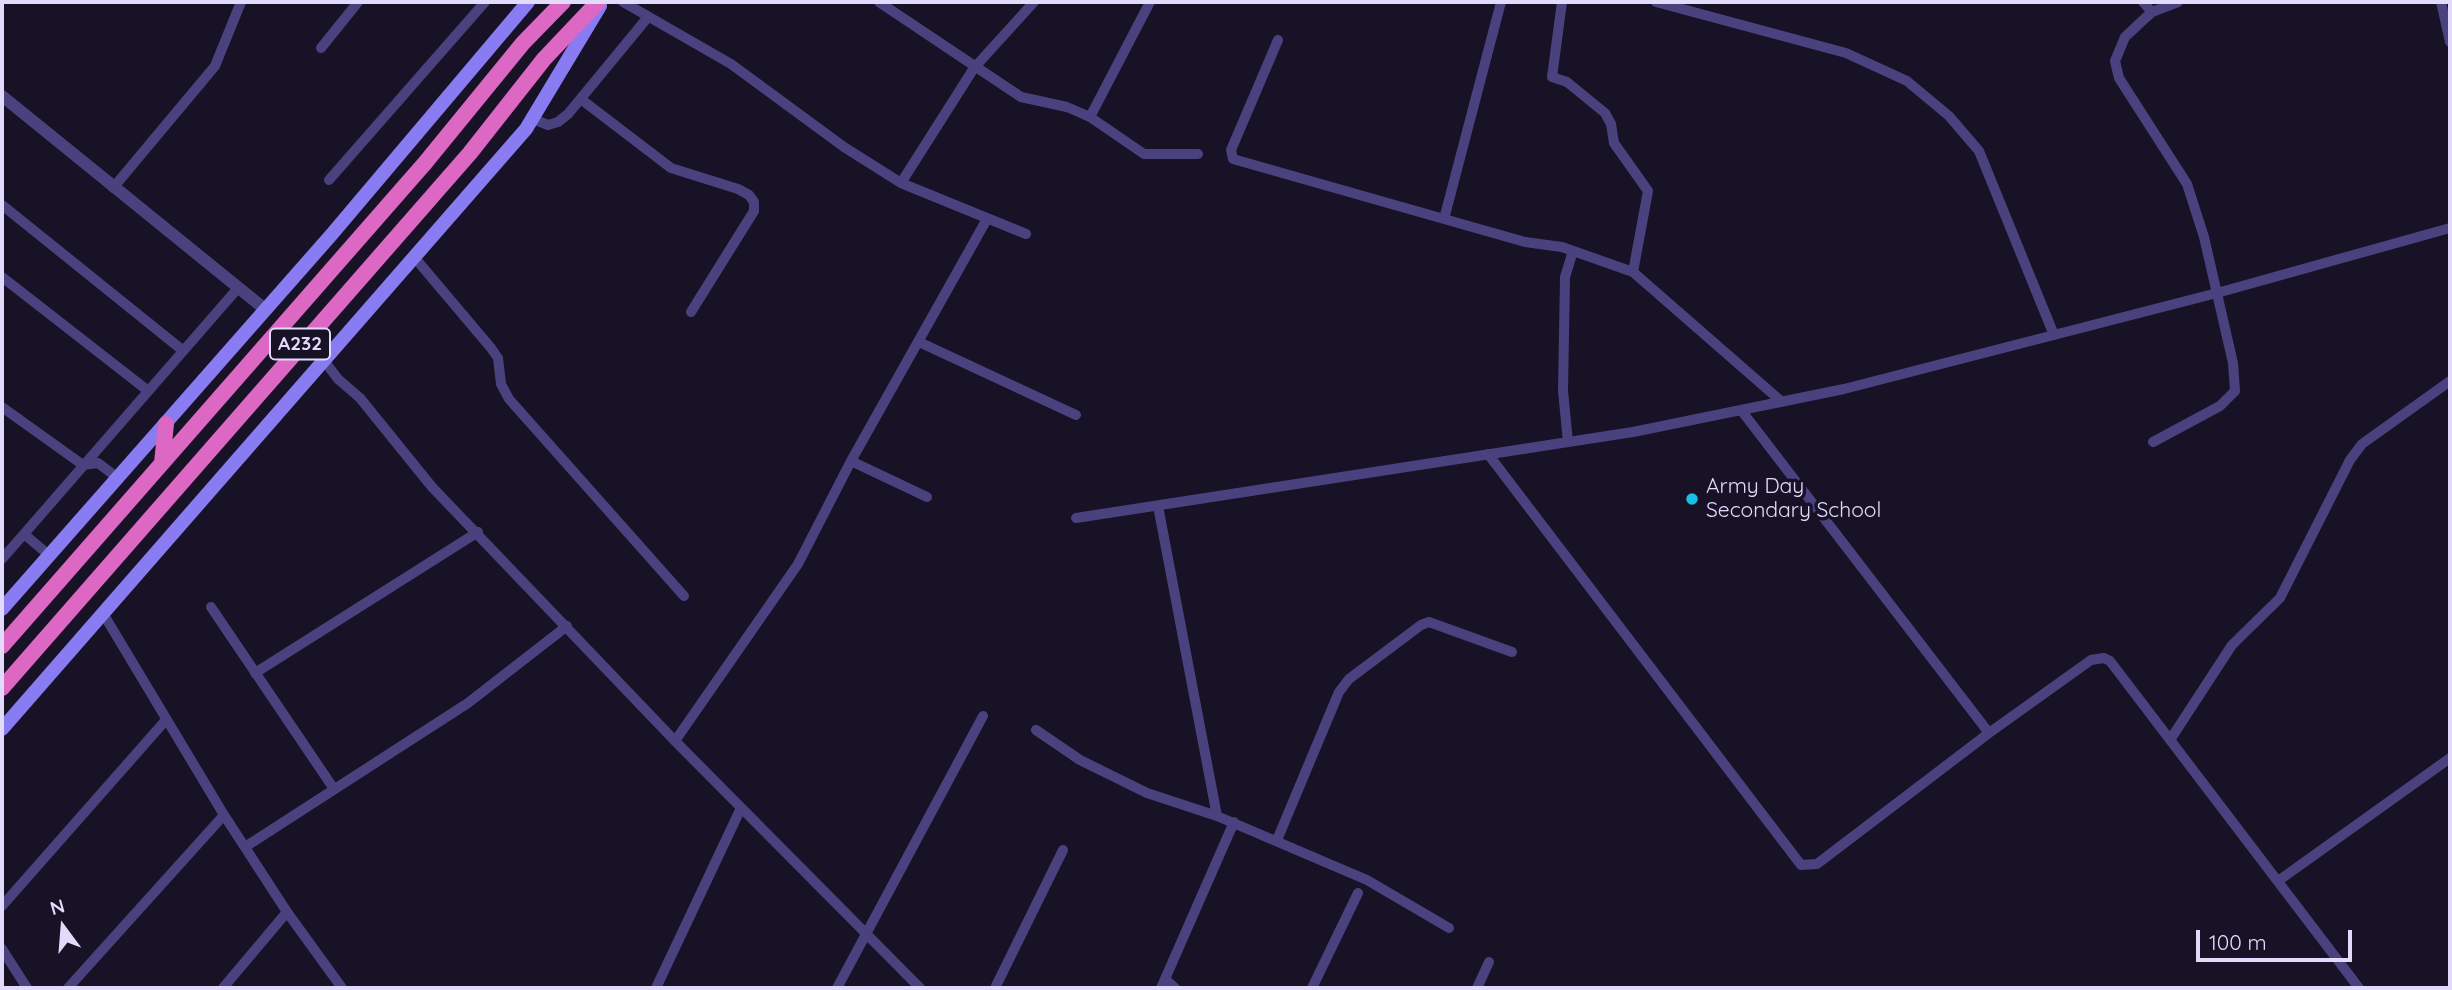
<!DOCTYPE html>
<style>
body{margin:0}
#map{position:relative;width:2452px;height:990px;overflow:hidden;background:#171225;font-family:Quicksand,sans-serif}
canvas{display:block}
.frame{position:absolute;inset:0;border:4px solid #e1dafb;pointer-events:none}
.north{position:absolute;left:28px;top:892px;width:70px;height:70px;-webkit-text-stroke:5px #171225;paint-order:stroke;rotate:344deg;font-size:19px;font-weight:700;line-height:28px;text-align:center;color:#e1dafb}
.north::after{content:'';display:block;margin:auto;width:24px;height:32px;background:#e1dafb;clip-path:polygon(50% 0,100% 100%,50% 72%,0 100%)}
.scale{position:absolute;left:2196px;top:930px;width:156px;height:32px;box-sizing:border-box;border:4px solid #e1dafb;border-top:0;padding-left:9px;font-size:21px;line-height:24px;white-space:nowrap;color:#e1dafb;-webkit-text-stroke:5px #171225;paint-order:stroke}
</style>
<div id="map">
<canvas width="2452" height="990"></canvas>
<div class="frame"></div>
<div class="north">N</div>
<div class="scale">100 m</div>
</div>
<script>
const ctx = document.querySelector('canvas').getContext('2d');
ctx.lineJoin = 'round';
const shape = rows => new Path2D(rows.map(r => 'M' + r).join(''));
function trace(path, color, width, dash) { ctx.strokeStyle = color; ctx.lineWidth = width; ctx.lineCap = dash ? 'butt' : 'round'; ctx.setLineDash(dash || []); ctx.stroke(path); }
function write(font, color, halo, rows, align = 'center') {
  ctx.font = font + ' Quicksand,sans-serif'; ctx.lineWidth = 7; ctx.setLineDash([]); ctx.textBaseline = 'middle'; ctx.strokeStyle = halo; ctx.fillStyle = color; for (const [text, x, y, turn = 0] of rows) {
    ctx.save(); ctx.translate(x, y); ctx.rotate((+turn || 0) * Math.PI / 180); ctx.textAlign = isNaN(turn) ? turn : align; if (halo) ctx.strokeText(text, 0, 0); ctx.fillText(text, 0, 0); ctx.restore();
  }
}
trace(shape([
 [623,2,731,64,844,147,901,183,1026,234],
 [879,2,1021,97,1067,107,1090,117,1144,154,1198,154],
 [1562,2,1552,77,1567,82,1605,113,1611,124,1614,143,1648,191,1633,272],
 [1656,2,1846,53,1907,81,1949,116,1979,151,2054,335],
 [2143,2,2152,12],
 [2441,2,2450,42],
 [1278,40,1231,150,1233,159,1525,242,1562,247,1633,272,1782,402],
 [321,48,358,2],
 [582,100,671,168,738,189,749,195,754,202,754,211,691,312],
 [1090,117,1150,2],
 [533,119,548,125,558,122,568,114,648,17],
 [329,180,485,2],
 [901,183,974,68,1034,2],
 [113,188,215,66,241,2],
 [2,205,181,349],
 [1444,219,1501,2],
 [415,258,491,348,498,358,501,384,509,399,684,596],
 [2,277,147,390],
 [919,342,1076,415],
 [325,362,338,379,360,398,432,487,675,741,920,988],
 [2,407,83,465,98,463,118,478],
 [1741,410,1989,733],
 [1568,442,1563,391,1565,277,1573,251],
 [2153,442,2220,406,2235,391,2233,363,2204,237,2187,184,2119,78,2115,61,2125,37,2141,22,2152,12,2178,2],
 [1488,454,1801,865,1817,864,1989,733,2091,660,2104,658,2110,661,2359,988],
 [851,461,927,497],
 [1158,506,1217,816],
 [1076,518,1633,432,1844,389,2217,293,2450,228],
 [50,556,24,534,238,288],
 [2,559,24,534],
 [211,607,334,789],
 [104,615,224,815,287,912,342,988],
 [255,673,478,532],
 [1036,730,1080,760,1147,793,1217,816,1367,880,1449,928],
 [2170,740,2232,645,2280,598,2350,460,2362,444,2450,381],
 [675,741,798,564,851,461,987,219],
 [1277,840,1339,692,1349,679,1421,625,1429,622,1512,652],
 [245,847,468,703,567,626],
 [2278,881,2450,758],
 [2,906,165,721],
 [2,949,27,988],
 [1165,979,1234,822],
 [68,988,224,815],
 [223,988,287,912],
 [656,988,741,808],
 [837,988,983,716],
 [995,988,1063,850],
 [1161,988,1165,979,1175,988],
 [1312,988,1358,893],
 [1477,988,1489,962]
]), '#4a427f', 10);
trace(shape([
 [2,96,266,310]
]), '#4a427f', 12);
trace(shape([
 [2,609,332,234,528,2],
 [2,729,526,129,600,6]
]), '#897bf1', 14);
trace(shape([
 [162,463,166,424],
 [2,646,425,163,523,43,563,2],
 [2,688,470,153,544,59,598,2]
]), '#dc68c4', 16);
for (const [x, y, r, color] of [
 [1692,499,7,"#1bbfe6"]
]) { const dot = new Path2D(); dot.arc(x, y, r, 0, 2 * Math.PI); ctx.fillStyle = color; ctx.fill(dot); trace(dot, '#171225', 2.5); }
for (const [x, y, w] of [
 [300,344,60]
]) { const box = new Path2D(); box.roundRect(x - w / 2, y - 15.5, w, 31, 5); ctx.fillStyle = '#171225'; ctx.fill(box); trace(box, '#e1dafb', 2); }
write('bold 19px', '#e1dafb', null, [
 ["A232",300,344]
]);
write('21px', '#e1dafb', '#171225', [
 ["Army Day",1706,487],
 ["Secondary School",1706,511]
], 'left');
</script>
